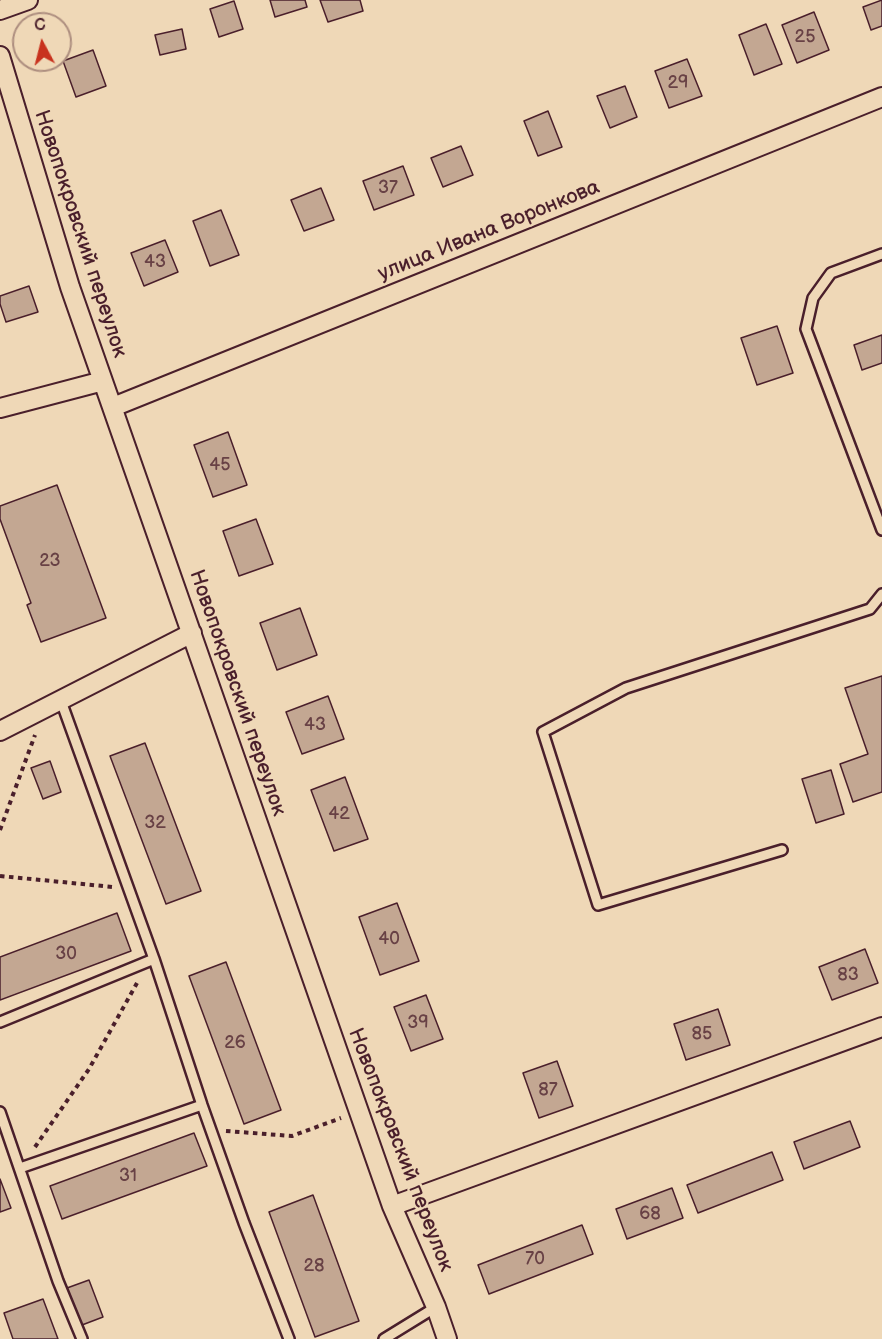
<!DOCTYPE html>
<meta charset="utf-8">
<style>
body{margin:0}
#map{position:relative;width:882px;height:1339px;overflow:hidden;background:#efd8b7;font-family:"Balsamiq Sans",sans-serif}
canvas{display:block}
.north{position:absolute;left:12px;top:12px;width:60px;height:60px;box-sizing:border-box;background:#efd8b7;border:2px solid #ad8e7f;border-radius:50%;rotate:353deg;font-size:16px;font-weight:700;line-height:24px;text-align:center;color:#4a1f2b}
.north::after{content:'';display:block;margin:auto;width:21px;height:27px;background:#c8321e;clip-path:polygon(50% 0,100% 100%,50% 72%,0 100%)}
</style>
<div id="map">
<canvas width="882" height="1339"></canvas>
<div class="north">С</div>
</div>
<script>
const ctx = document.querySelector('canvas').getContext('2d');
ctx.lineJoin = 'round';
function fillPath(path, color) { ctx.fillStyle = color; ctx.fill(path, 'evenodd'); }
const shape = rows => new Path2D(rows.map(r => 'M' + r).join(''));
function trace(path, color, width, dash) { ctx.strokeStyle = color; ctx.lineWidth = width; ctx.lineCap = dash ? 'butt' : 'round'; ctx.setLineDash(dash || []); ctx.stroke(path); }
function write(font, color, halo, rows, align = 'center') {
  ctx.font = font + ' "Balsamiq Sans",sans-serif'; ctx.lineWidth = 4.5; ctx.setLineDash([]); ctx.textBaseline = 'middle'; ctx.strokeStyle = halo; ctx.fillStyle = color; for (const [text, x, y, turn = 0] of rows) {
    ctx.save(); ctx.translate(x, y); ctx.rotate((+turn || 0) * Math.PI / 180); ctx.textAlign = isNaN(turn) ? turn : align; if (halo) ctx.strokeText(text, 0, 0); ctx.fillText(text, 0, 0); ctx.restore();
  }
}
const building = shape([
 [270,0,305,0,307,7,275,17,270,0],
 [320,0,360,0,363,11,328,22,320,0],
 [882,0,882,26,871,30,863,7,882,0],
 [234,1,243,29,219,37,210,9,234,1],
 [814,12,829,50,797,63,782,25,814,12],
 [766,24,782,64,754,75,739,35,766,24],
 [182,29,186,49,160,55,155,35,182,29],
 [93,50,106,86,76,97,63,61,93,50],
 [687,59,702,96,669,108,655,71,687,59],
 [625,86,637,117,610,128,597,96,625,86],
 [548,111,562,147,538,156,524,121,548,111],
 [461,146,473,175,443,187,431,158,461,146],
 [403,166,414,195,374,210,363,181,403,166],
 [321,188,334,220,304,231,291,200,321,188],
 [221,210,239,255,210,266,193,221,221,210],
 [165,240,178,272,144,286,131,253,165,240],
 [29,286,38,312,6,322,0,304,0,296,29,286],
 [777,326,793,373,757,385,741,338,777,326],
 [882,335,882,363,862,370,854,345,882,335],
 [228,432,247,485,213,497,194,445,228,432],
 [57,485,106,618,41,642,27,605,31,603,0,519,0,506,57,485],
 [256,519,273,564,239,576,223,531,256,519],
 [300,608,317,655,277,670,260,623,300,608],
 [882,676,882,792,853,802,840,764,868,754,845,688,882,676],
 [328,696,344,739,302,754,286,712,328,696],
 [145,743,201,891,166,904,110,756,145,743],
 [50,761,61,792,43,799,31,768,50,761],
 [831,770,844,814,816,823,802,779,831,770],
 [345,777,368,839,334,851,311,790,345,777],
 [397,903,419,961,380,975,359,917,397,903],
 [117,913,131,951,0,1000,0,957,117,913],
 [865,949,878,983,832,1000,819,967,865,949],
 [226,962,281,1110,244,1124,189,976,226,962],
 [426,995,443,1039,411,1051,394,1007,426,995],
 [718,1009,730,1045,686,1060,674,1024,718,1009],
 [557,1061,573,1106,539,1118,523,1073,557,1061],
 [850,1121,860,1147,804,1169,794,1142,850,1121],
 [194,1133,207,1166,62,1219,50,1186,194,1133],
 [772,1152,783,1180,698,1213,687,1185,772,1152],
 [0,1179,11,1208,0,1212,0,1179],
 [672,1188,683,1218,627,1239,616,1209,672,1188],
 [313,1195,359,1321,315,1337,269,1212,313,1195],
 [582,1225,593,1254,489,1294,478,1265,582,1225],
 [89,1280,103,1317,82,1325,67,1288,89,1280],
 [43,1299,58,1339,13,1339,4,1313,43,1299]
]);
fillPath(building, '#c3a792');
trace(building, '#4a1f2b', 1.5);
const lane = shape([
 [882,254,831,273,813,298,806,329,882,530],
 [61,701,154,959,202,1105,244,1223,289,1339],
 [782,850,598,905,543,732,626,688,870,609,882,594],
 [0,1022,154,959],
 [0,1112,58,1281,82,1339],
 [20,1168,202,1105],
 [384,1339,436,1307]
]);
const street = shape([
 [0,10,28,0],
 [0,56,70,287,392,1206,436,1307,447,1339],
 [113,407,882,97],
 [0,408,103,381],
 [0,731,192,633],
 [392,1206,882,1027]
]);
trace(lane, '#4a1f2b', 14);
trace(street, '#4a1f2b', 22);
trace(shape([
 [0,830,35,735],
 [0,876,113,887],
 [226,1131,292,1136,341,1118],
 [35,1147,89,1069,137,983]
]), '#4a1f2b', 4, [4.5, 4.5]);
trace(lane, '#efd8b7', 9);
trace(street, '#efd8b7', 18);
write('18px', '#684145', null, [
 ["25",805,37],
 ["29",678,83],
 ["37",388,188],
 ["43",155,262],
 ["45",220,465],
 ["23",50,561],
 ["43",315,725],
 ["42",339,814],
 ["32",155,823],
 ["40",389,939],
 ["30",66,954],
 ["83",848,975],
 ["39",418,1023],
 ["85",702,1034],
 ["26",235,1043],
 ["87",548,1090],
 ["31",128,1176],
 ["68",650,1214],
 ["70",535,1259],
 ["28",314,1266]
]);
write('21px', '#4a1f2b', '#efd8b7', [
 ["улица Ивана Воронкова",489,231,-22],
 ["Новопокровский переулок",80,234,72],
 ["Новопокровский переулок",237,693,71],
 ["Новопокровский переулок",400,1150,69]
]);
</script>
